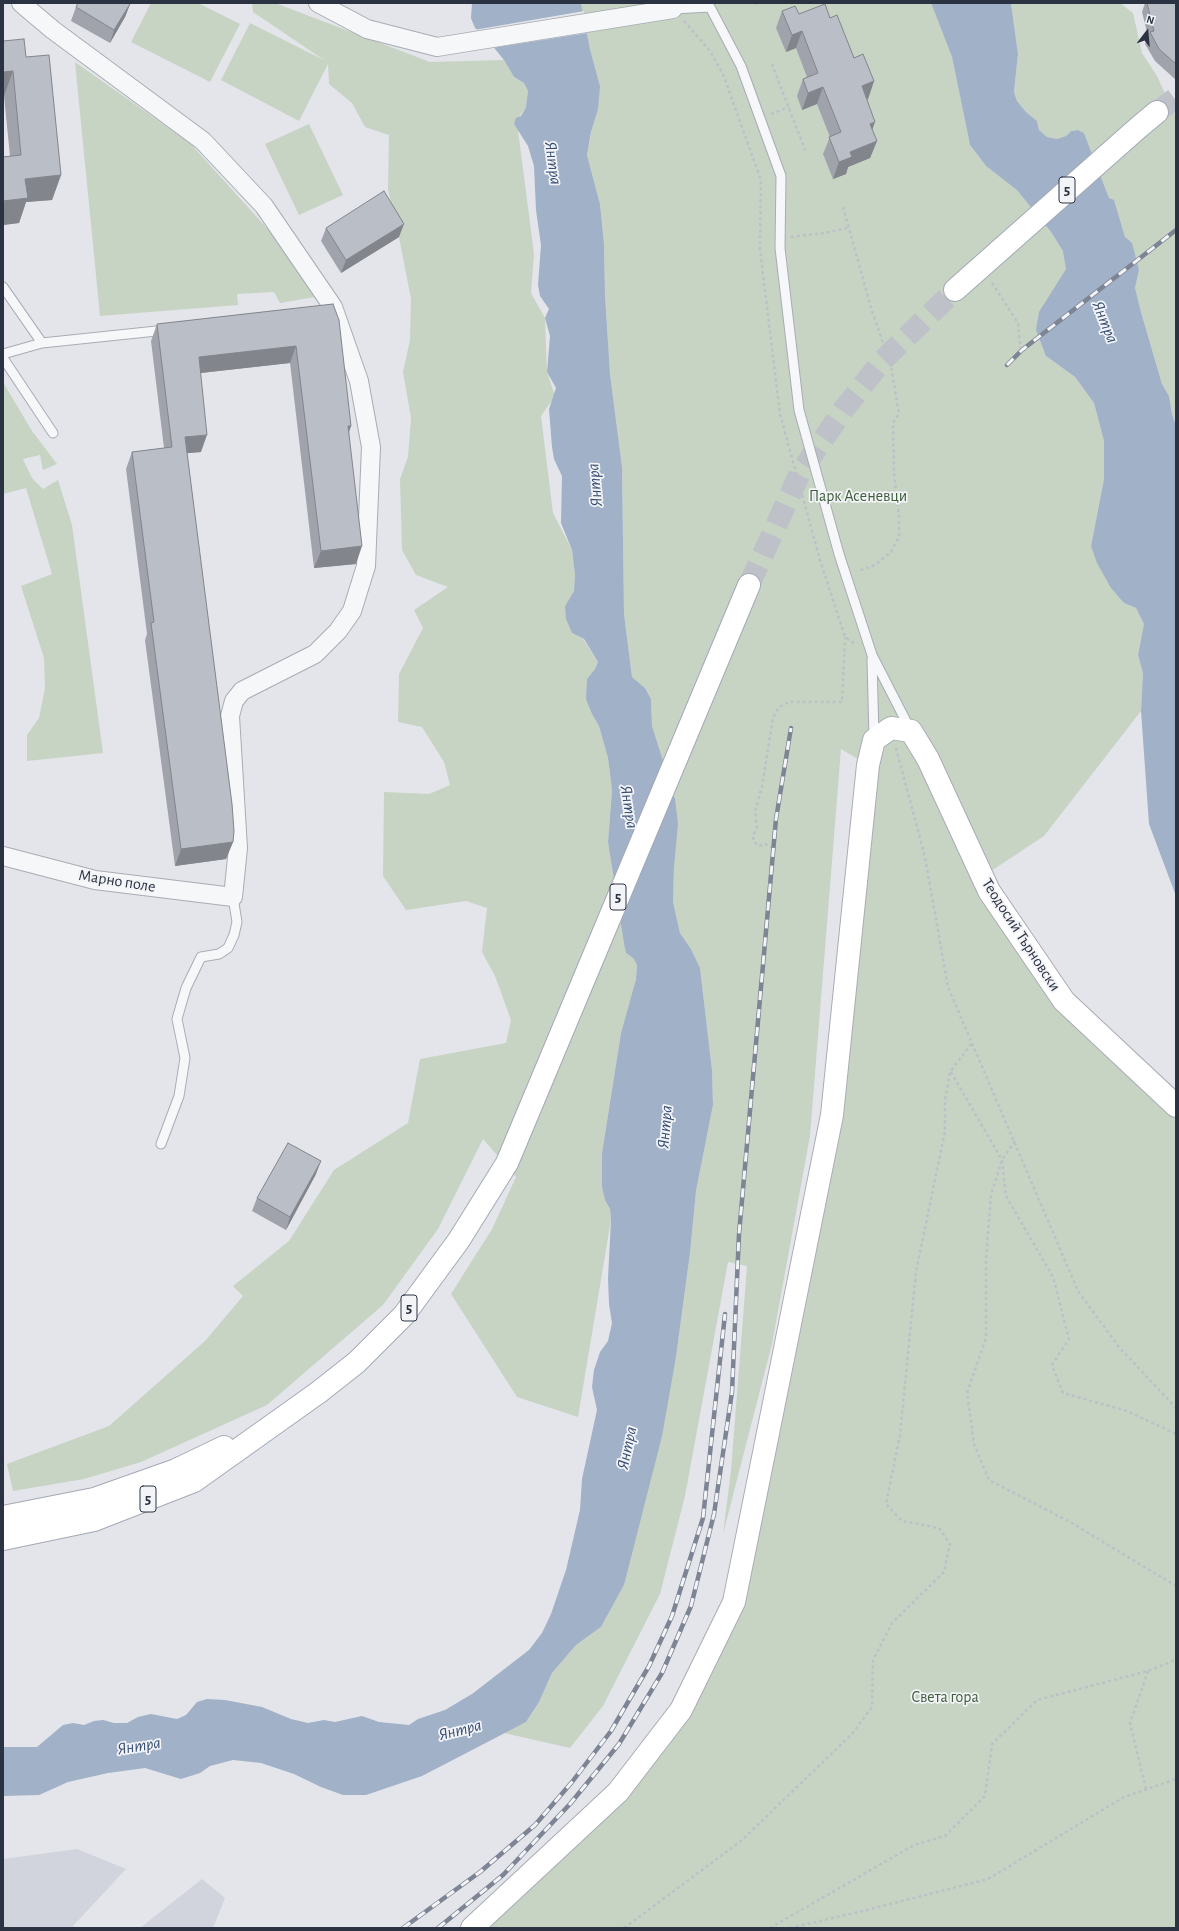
<!DOCTYPE html>
<meta charset="utf-8">
<style>
body{margin:0}
#map{position:relative;width:1179px;height:1931px;overflow:hidden;background:#e3e5ea;font-family:"Alegreya Sans",sans-serif}
canvas{display:block}
.frame{position:absolute;inset:0;border:4px solid #2b3242;pointer-events:none}
.north{position:absolute;left:1127px;top:12px;width:40px;height:40px;-webkit-text-stroke:3px #f3f4f8;paint-order:stroke;rotate:16deg;font-size:11px;font-weight:700;line-height:16px;text-align:center;color:#2b3242}
.north::after{content:'';display:block;margin:auto;width:14px;height:18px;background:#2b3242;clip-path:polygon(50% 0,100% 100%,50% 72%,0 100%)}
</style>
<div id="map">
<canvas width="1179" height="1931"></canvas>
<div class="frame"></div>
<div class="north">N</div>
</div>
<script>
const ctx = document.querySelector('canvas').getContext('2d');
ctx.lineJoin = 'round';
function fillPath(path, color) { ctx.fillStyle = color; ctx.fill(path, 'evenodd'); }
const shape = rows => new Path2D(rows.map(r => 'M' + r).join(''));
function trace(path, color, width, dash) { ctx.strokeStyle = color; ctx.lineWidth = width; ctx.lineCap = dash ? 'butt' : 'round'; ctx.setLineDash(dash || []); ctx.stroke(path); }
function write(font, color, halo, rows, align = 'center') {
  ctx.font = font + ' "Alegreya Sans",sans-serif'; ctx.lineWidth = 3.5; ctx.setLineDash([]); ctx.textBaseline = 'middle'; ctx.strokeStyle = halo; ctx.fillStyle = color; for (const [text, x, y, turn = 0] of rows) {
    ctx.save(); ctx.translate(x, y); ctx.rotate((+turn || 0) * Math.PI / 180); ctx.textAlign = isNaN(turn) ? turn : align; if (halo) ctx.strokeText(text, 0, 0); ctx.fillText(text, 0, 0); ctx.restore();
  }
}
fillPath(shape([
 [77,1849,126,1869,73,1926,74,1928,3,1928,3,1859],
 [202,1879,225,1898,213,1928,140,1928]
]), '#d1d4dc');
fillPath(shape([
 [151,3,198,3,240,24,210,82,131,42],
 [254,3,275,3,430,62,504,60,514,77,524,83,528,91,526,107,514,124,518,130,534,254,531,293,545,318,547,372,555,396,541,416,553,513,572,550,575,575,574,591,565,606,572,633,583,639,598,662,595,669,587,679,592,714,599,726,608,758,612,790,608,842,624,944,626,953,633,958,637,965,636,979,621,1033,602,1153,605,1200,610,1209,611,1220,578,1417,517,1397,451,1294,492,1229,516,1177,483,1139,438,1229,383,1305,267,1405,141,1462,84,1479,13,1491,7,1464,109,1426,205,1341,243,1296,233,1286,289,1241,334,1170,408,1123,420,1059,506,1043,511,1020,495,976,482,952,487,908,466,901,406,910,383,876,384,792,429,794,450,785,444,762,422,727,398,722,399,674,423,628,414,610,448,587,416,575,402,550,400,479,408,457,411,418,403,372,410,340,411,299,399,237,388,190,389,135,365,127,352,103,329,84,328,64,299,121,221,80,250,23,324,60,253,12,252,5],
 [581,3,931,3,952,57,970,145,986,166,1017,189,1051,232,1063,250,1069,254,1066,269,1056,288,1046,356,1075,377,1094,403,1104,441,1104,479,1091,546,1124,603,1136,608,1144,624,1138,655,1143,673,1141,711,1044,836,982,877,1064,1001,1176,1106,1176,1928,472,1928,618,1792,734,1602,832,1115,868,765,841,749,810,1136,772,1344,723,1534,731,1470,747,1266,728,1262,685,1496,660,1594,603,1706,570,1748,504,1733,526,1722,539,1702,552,1673,576,1645,601,1627,624,1585,676,1357,690,1253,696,1191,713,1105,712,1070,700,968,691,949,680,933,673,902,674,866,658,746,652,726,651,699,645,688,632,677,624,614,622,467,610,374,605,295,604,244,600,204,587,155,600,86,590,49],
 [1011,3,1120,3,1133,13,1142,53,1157,76,1176,117,1176,426,1172,414,1169,396,1162,384,1141,312,1135,288,1139,270,1125,237,1114,201,1109,198,1084,133,1078,130,1071,131,1066,136,1057,139,1047,137,1039,130,1037,121,1026,112,1017,101,1014,92,1018,54],
 [75,62,190,143,327,295,280,303,274,292,237,294,238,305,100,316],
 [309,124,343,195,299,215,265,144],
 [3,382,32,431,57,464,43,470,40,455,23,459,32,478,43,489,58,480,72,525,103,753,27,761,27,735,39,718,45,688,44,658,21,586,52,574,26,488,3,494]
]), '#c7d4c4');
fillPath(shape([
 [472,3,581,3,590,49,600,86,598,109,591,132,587,155,600,204,604,244,605,295,610,374,622,467,624,614,632,677,645,688,651,699,652,726,675,799,678,824,674,866,673,902,680,933,691,949,700,968,712,1070,713,1105,696,1191,690,1253,676,1357,662,1436,624,1585,601,1627,576,1645,552,1673,539,1702,526,1722,422,1776,366,1795,343,1795,321,1787,294,1774,261,1763,233,1760,210,1766,200,1773,181,1779,145,1768,108,1773,68,1782,39,1795,3,1796,3,1747,37,1747,63,1725,73,1723,84,1725,94,1721,103,1720,114,1723,127,1723,138,1717,151,1714,177,1719,186,1715,197,1702,207,1699,225,1700,262,1707,291,1719,308,1723,324,1720,335,1722,362,1716,379,1722,409,1725,418,1719,445,1710,472,1694,529,1650,542,1633,551,1614,566,1570,580,1510,582,1479,597,1410,592,1387,594,1370,600,1352,608,1341,612,1323,609,1304,608,1278,611,1220,610,1209,605,1200,602,1187,602,1153,621,1033,636,979,637,965,633,958,626,953,624,944,608,842,612,790,608,758,599,726,592,714,586,699,587,679,595,669,598,662,584,639,572,633,566,619,565,606,574,591,575,575,572,550,561,523,562,476,554,459,552,447,549,409,556,388,547,372,550,336,545,318,549,309,540,296,538,285,541,245,536,210,534,166,528,146,514,124,516,118,521,116,526,107,528,91,524,83,514,77,504,60,483,34,475,28,471,18],
 [931,3,1011,3,1018,54,1014,92,1017,101,1026,112,1037,121,1039,130,1047,137,1057,139,1066,136,1071,131,1078,130,1084,133,1109,198,1114,200,1125,237,1132,243,1139,270,1135,288,1141,312,1162,384,1169,396,1172,414,1176,426,1176,896,1149,824,1141,711,1143,673,1138,655,1144,624,1136,608,1124,603,1111,588,1097,563,1091,546,1104,479,1104,441,1094,403,1075,377,1046,356,1036,330,1039,312,1066,269,1063,251,1051,232,1017,190,986,166,970,145,952,57]
]), '#a0b1c8');
fillPath(shape([
 [584,11,588,33,492,48,482,35,474,30]
]), '#e3e5ea');
trace(shape([
 [1157,112,1176,98],
 [749,585,800,473,844,409,882,361,955,290]
]), '#bec1c8', 22, [22, 11]);
const lane = shape([
 [673,9,710,7,741,66,781,176,780,248,799,410,839,554,872,655,910,729],
 [3,287,42,343],
 [3,354,42,343,166,330],
 [3,358,53,433],
 [872,659,874,738],
 [161,1144,179,1096,185,1058,177,1019,186,988,201,957,219,954,228,948,234,935,237,922,233,897]
]);
const street = shape([
 [318,3,367,29,437,47,673,9],
 [3,856,95,880,233,897,238,848,230,716,234,701,242,691,315,654,338,631,352,611,366,566,371,447,359,381,333,307,264,206,203,141,53,30,21,3]
]);
const secondary = shape([
 [472,1928,618,1792,681,1710,734,1602,832,1115,868,765,874,740,891,728,911,731,928,759,989,891,1064,1001,1176,1106]
]);
const primary = shape([
 [955,290,1139,127,1157,112],
 [3,1517,94,1499,176,1470,224,1447],
 [3,1539,94,1520,194,1481,319,1392,357,1362,404,1315,459,1240,507,1163,749,585]
]);
trace(lane, '#a8acb4', 11);
trace(street, '#a8acb4', 20);
trace(secondary, '#a8acb4', 24);
trace(primary, '#a3a9b6', 24);
trace(shape([
 [756,3,757,5],
 [759,3,759,4],
 [684,21,710,51,723,74,761,180,760,249,780,414,820,560,845,637,855,644],
 [772,64,805,150],
 [771,114,789,107],
 [843,207,872,311,891,366,899,414,893,423,894,474,899,516,899,537,891,552,875,565,858,571],
 [791,237,831,232,850,227],
 [992,283,1018,323,1021,352],
 [896,748,925,857,948,987,1078,1291,1119,1347,1176,1408],
 [773,848,765,844,759,846,754,842,753,836,757,827,755,812,762,786,773,718,779,707,789,702,842,702,845,637],
 [951,1072,1002,1160,1006,1196,1053,1277,1069,1339,1052,1365,1063,1393,1127,1411,1176,1434],
 [1015,1141,1002,1160,991,1195,986,1259,986,1338,967,1393,974,1444,989,1480,1072,1523,1176,1586,1176,1588],
 [1146,1789,1130,1723,1148,1671],
 [624,1928,741,1841,852,1734,872,1707,873,1660,892,1623,944,1572,950,1544,939,1528,902,1521,886,1504,900,1435,916,1272,945,1131,945,1100,950,1072,972,1043],
 [770,1928,914,1845,945,1836,985,1796,992,1744,1037,1700,1148,1671,1175,1660,1176,1658],
 [790,1928,867,1910,988,1879,1124,1797,1176,1779]
]), '#bdc0c6', 2.5, [3, 3]);
trace(lane, '#f6f7f9', 9);
trace(street, '#f6f7f9', 18);
trace(secondary, '#fff', 22);
trace(primary, '#fff', 22);
const rail = shape([
 [1007,365,1022,350,1176,230],
 [403,1928,480,1872,535,1825,572,1782,611,1731,649,1666,672,1616,703,1518,725,1314],
 [438,1928,503,1875,570,1804,619,1744,662,1673,691,1606,714,1514,732,1392,739,1234,776,819,791,728]
]);
trace(rail, '#7d8493', 4.5);
trace(rail, '#f3f4f8', 3, [9]);
fillPath(shape([
 [1145,3,1176,3,1176,80,1155,61,1145,44,1148,36,1142,12],
 [130,4,125,17,110,43,71,21,76,7],
 [782,11,799,14,830,18,854,58,874,81,868,99,867,99,872,130,877,141,870,158,848,167,846,174,833,179,823,154,830,137,817,104,802,110,797,96,803,79,807,77,796,48,786,52,776,28],
 [3,41,26,57,61,175,52,200,26,202,19,223,3,225,3,157,10,156,4,96],
 [326,228,399,237,341,273,321,241],
 [333,304,351,426,349,432,356,564,314,568,290,363,200,373,201,452,187,453,233,842,226,859,175,866,145,640,147,634,126,469,132,452,164,448,151,341,157,324],
 [316,1174,286,1230,252,1211,257,1198]
]), '#a0a3ab');
fillPath(shape([
 [130,4,125,17,110,43,114,30],
 [802,31,796,48,786,52,792,35],
 [13,71,4,96,3,96,3,72],
 [874,81,868,99,855,104,862,86],
 [823,87,817,104,802,110,808,93],
 [875,122,869,139,870,124],
 [877,141,870,158,848,167,846,174,833,179,839,162,850,152],
 [61,175,52,200,26,202,19,223,3,225,3,201,25,179],
 [404,224,399,237,341,273,346,260],
 [296,346,290,363,192,374,199,357],
 [348,426,351,426,345,443],
 [207,435,201,452,178,454,185,437],
 [362,546,356,564,314,568,321,551],
 [233,842,226,859,175,866,181,849],
 [321,1161,316,1174,286,1230,290,1217]
]), '#82858b');
const building = shape([
 [78,3,128,3,130,4,114,30,76,7,78,3],
 [1147,3,1176,3,1176,64,1159,49,1150,32,1154,31,1147,3],
 [825,4,830,18,837,15,854,58,863,54,874,81,862,86,875,122,870,124,877,141,850,152,852,157,839,162,829,137,841,132,823,87,808,93,803,79,818,73,802,31,792,35,782,11,795,6,799,14,825,4],
 [24,39,26,57,49,55,61,175,25,179,28,198,3,201,3,157,21,155,13,71,3,72,3,41,24,39],
 [384,191,404,224,346,260,326,228,384,191],
 [333,304,339,320,351,426,348,426,362,546,321,551,296,346,199,357,207,435,185,437,232,804,234,831,233,842,181,849,151,623,154,622,132,452,172,447,157,324,333,304],
 [288,1143,321,1161,290,1217,257,1198,288,1143]
]);
fillPath(building, '#babec7');
trace(building, '#82858b', 1);
for (const [x, y, w] of [
 [1067,190,16],
 [618,897,16],
 [409,1308,16],
 [148,1499,16]
]) { const box = new Path2D(); box.roundRect(x - w / 2, y - 13, w, 26, 3); ctx.fillStyle = '#f3f4f8'; ctx.fill(box); trace(box, '#2b3242', 1); }
write('bold 15px', '#2b3242', null, [
 ["5",1067,190],
 ["5",618,897],
 ["5",409,1308],
 ["5",148,1499]
]);
write('16px', '#3e5d39', '#f3f4f8', [
 ["Парк Асеневци",858,496],
 ["Света гора",945,1697]
]);
write('16px', '#2b3242', '#f3f4f8', [
 ["Марно поле",117,881,9],
 ["Теодосий Търновски",1021,935,57]
]);
write('italic 17px', '#374f74', '#f3f4f8', [
 ["Янтра",553,163,82],
 ["Янтра",1105,322,68],
 ["Янтра",595,485,-95],
 ["Янтра",629,807,81],
 ["Янтра",665,1127,-85],
 ["Янтра",627,1448,-78],
 ["Янтра",460,1730,-14],
 ["Янтра",139,1746,-9]
]);
</script>
